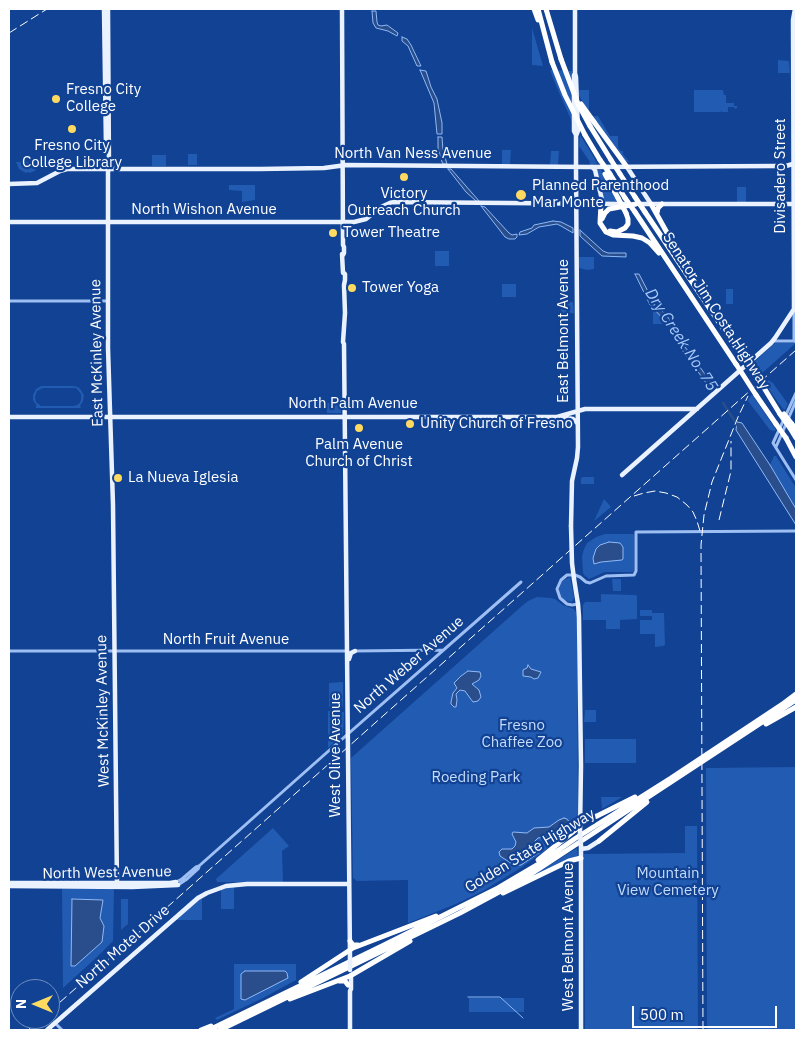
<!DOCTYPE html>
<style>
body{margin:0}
#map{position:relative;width:805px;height:1039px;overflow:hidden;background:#114293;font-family:"IBM Plex Sans",sans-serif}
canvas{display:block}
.frame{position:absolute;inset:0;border:10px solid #fff;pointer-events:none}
.north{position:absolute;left:10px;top:979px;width:50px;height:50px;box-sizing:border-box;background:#114293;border:1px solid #708ebe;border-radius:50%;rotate:270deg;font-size:14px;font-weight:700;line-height:20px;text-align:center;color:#fff}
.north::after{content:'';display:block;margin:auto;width:18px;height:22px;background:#ffda60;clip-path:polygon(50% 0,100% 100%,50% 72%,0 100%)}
.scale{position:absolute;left:632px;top:1006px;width:145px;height:22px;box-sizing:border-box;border:2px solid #fff;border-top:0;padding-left:6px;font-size:15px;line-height:18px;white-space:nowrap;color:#fff;-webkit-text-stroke:4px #114293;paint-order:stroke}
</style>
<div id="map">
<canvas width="805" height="1039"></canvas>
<div class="frame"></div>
<div class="north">N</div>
<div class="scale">500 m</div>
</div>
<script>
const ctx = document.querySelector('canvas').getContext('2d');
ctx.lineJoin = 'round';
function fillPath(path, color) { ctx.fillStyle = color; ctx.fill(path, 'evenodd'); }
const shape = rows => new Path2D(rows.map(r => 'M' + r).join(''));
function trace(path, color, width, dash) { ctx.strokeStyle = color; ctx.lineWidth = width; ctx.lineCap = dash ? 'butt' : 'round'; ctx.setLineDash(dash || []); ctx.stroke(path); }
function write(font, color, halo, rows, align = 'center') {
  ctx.font = font + ' "IBM Plex Sans",sans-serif'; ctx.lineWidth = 4.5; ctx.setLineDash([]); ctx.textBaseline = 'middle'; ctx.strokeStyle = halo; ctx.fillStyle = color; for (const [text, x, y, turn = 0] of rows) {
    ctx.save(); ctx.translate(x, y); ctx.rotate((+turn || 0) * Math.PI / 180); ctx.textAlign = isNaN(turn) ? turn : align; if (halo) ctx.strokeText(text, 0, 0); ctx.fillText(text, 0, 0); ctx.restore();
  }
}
fillPath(shape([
 [532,28,539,52,543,66,532,65],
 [778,60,789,61,790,73,778,73],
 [550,70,572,71,572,122,555,83],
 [580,90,589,90,589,113,578,94,578,92],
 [694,90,723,90,724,95,726,95,726,103,734,103,734,106,737,106,737,108,735,109,734,107,728,107,728,112,722,112,721,110,721,112,694,112],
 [591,116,598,116,610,136,618,136,618,148,621,151,623,151,623,154,630,163,625,161],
 [580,135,595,159,597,164,589,165,590,162,579,146],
 [502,150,511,150,510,165,502,165],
 [551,151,559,151,558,165,550,165],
 [188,154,197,154,197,165,188,165],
 [152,155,166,155,166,166,152,166],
 [16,162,40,162,40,163,35,171,29,173,28,172,26,173,19,169],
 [597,170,601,170,618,201,605,202],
 [229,185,255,185,255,200,242,202,242,191,229,190],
 [737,187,746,187,746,202,737,202],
 [435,251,449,251,449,266,435,266],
 [579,257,594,257,594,269,587,270,579,268],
 [502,284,516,284,516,297,502,297],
 [726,289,733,289,733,304,726,304],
 [561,302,573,302,574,313,561,313],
 [653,310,655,310,667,324,653,324],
 [775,343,796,343,761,374,753,363],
 [768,380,773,383,788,404,785,410,783,409,765,384,765,382],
 [41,386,73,386,78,387,81,390,84,395,83,401,80,406,81,408,36,408,36,406,37,406,33,400,33,395,36,389],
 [43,388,76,388,81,394,81,400,79,404,74,406,41,406,36,402,35,397,37,391],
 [751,395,753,396,776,430,774,431,770,430,748,401],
 [326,403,341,403,341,413,327,413],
 [774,456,776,456,796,488,796,509,770,465],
 [583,477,594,477,594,484,581,484,581,478],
 [604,499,611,507,594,521],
 [605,534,633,534,634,535,634,570,633,572,605,572,589,579,584,575,583,572,582,556,584,549,587,543,596,537],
 [570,577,574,597,573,601,571,602,564,600,559,594,559,589,562,581],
 [612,579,621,579,621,591,613,591],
 [601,594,635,595,637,596,637,619,620,620,620,629,606,629,606,620,583,620,583,605,585,602,601,602],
 [537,597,551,598,555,599,563,605,574,609,577,614,578,816,577,820,573,826,567,832,543,852,522,867,483,891,456,904,408,923,408,880,357,881,353,878,351,758,523,605,528,601],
 [640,610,652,610,652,613,664,613,665,645,663,646,655,647,655,634,640,634,640,620,652,620,652,616,640,616],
 [343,682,343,706,342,707,329,707,329,683],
 [585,710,596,710,596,722,584,722],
 [328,711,344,712,343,734,328,748],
 [585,739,636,739,636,763,585,763],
 [796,767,796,1030,707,1030,706,768],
 [601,797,622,797,602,809],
 [685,826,697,826,698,1030,585,1030,584,854,685,853],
 [273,828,289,846,282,851,283,882,217,882,216,879],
 [577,848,578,858,521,883],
 [221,887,234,887,234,909,221,909],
 [62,889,113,889,114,890,113,941,96,958,63,988],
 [202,894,202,920,176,920,176,914,197,895],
 [121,899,128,899,128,924,121,930],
 [234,964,296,964,296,980,263,998,217,1020,215,1018,234,1009],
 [469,998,524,998,524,1012,469,1012]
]), '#225bb2');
const water = shape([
 [372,11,376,11,377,22,378,25,381,26,387,25,398,33,397,36,388,31,376,28,373,23,372,11],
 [402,37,407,39,411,45,421,66,417,66,408,46,402,41,402,37],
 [420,70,426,71,431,87,437,99,442,123,442,134,437,134,434,103,420,70],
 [438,137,442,137,443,150,447,164,443,164,442,162,438,148,438,137],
 [448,169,451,169,480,202,476,201,466,192,448,169],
 [481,206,485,207,509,233,512,235,517,234,517,237,515,239,509,239,505,237,481,206],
 [553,221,561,222,573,228,573,233,561,226,557,224,539,227,527,234,519,235,520,232,532,228,534,225,553,221],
 [580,230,603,251,608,253,626,253,626,257,602,256,580,236,580,230],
 [635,274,639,274,655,305,650,305,635,274],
 [655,310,661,310,667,316,674,326,679,339,675,339,671,328,655,310],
 [677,343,682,343,697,363,715,388,712,391,677,343],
 [737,422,742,423,770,465,796,509,796,525,736,430,737,422],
 [609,542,620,543,623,547,623,559,622,560,601,562,594,564,593,558,596,549,600,545,609,542],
 [528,665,531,669,541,672,538,678,534,679,531,677,523,676,523,670,527,668,528,665],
 [468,671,480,672,481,676,479,680,472,684,479,690,481,697,478,701,473,702,470,698,465,691,460,690,456,694,457,700,456,707,454,707,451,704,451,702,453,693,457,688,454,683,461,676,468,671],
 [564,818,567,819,570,823,570,826,569,828,561,834,538,838,535,841,534,846,539,850,540,852,521,865,514,865,500,856,499,852,502,849,512,849,515,846,516,842,512,834,513,832,527,833,534,828,549,827,559,820,564,818],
 [72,899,103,900,100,918,104,926,102,942,75,966,71,966,72,899],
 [245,971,285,971,287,973,288,978,245,1000,241,999,241,974,245,971]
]);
fillPath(water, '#2a4e8b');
trace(water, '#8fb9f6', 1);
trace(shape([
 [468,997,500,997,523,1018]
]), '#8fb9f6', 1);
trace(shape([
 [723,403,738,426]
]), '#2a4e8b', 2.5);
trace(shape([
 [9,301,108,301],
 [773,341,794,341,796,342],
 [794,341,794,309,796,308],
 [796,393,773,443,796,480],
 [776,447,796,401],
 [578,604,572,605,567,604,560,598,557,589,561,580,567,575,575,575,580,577,586,582,590,583,606,576,634,575,636,571,636,532,796,531],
 [9,651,348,651],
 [354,651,443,650],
 [176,882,182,879,196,867,199,866,324,755,521,582],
 [178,885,187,879,198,869,199,867],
 [55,1023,62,1030]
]), '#9ebff3', 3);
trace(shape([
 [104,9,106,148],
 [108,9,109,169,108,172,108,348,113,505,117,887],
 [342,9,343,245,344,247,344,253,343,255],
 [574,75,574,131,576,135],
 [592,167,595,170,603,204],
 [627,167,651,204],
 [9,184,37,183,60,171,67,169,260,169,324,168,346,165,589,167,776,166,786,166,796,163],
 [639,204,793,204],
 [9,222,354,222,366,219,381,207,392,202,624,204],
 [342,254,343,273],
 [343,272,345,274,345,280,344,285,345,313,343,342,344,344,350,958],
 [9,417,557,417,585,409,697,409],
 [561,417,573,419,577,423],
 [622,475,771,343,775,338,794,309,793,20,795,9],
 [571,526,572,481,577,458,578,447,576,169,576,136,578,131,576,77,575,73,575,9],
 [574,579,578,604,579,617,581,766,580,833],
 [349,659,351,653,355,651],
 [581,846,581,1030],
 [581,849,588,848,599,841],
 [9,883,170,883,176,882],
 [9,886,132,887,178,885],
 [350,976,351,978,351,989,350,991,350,1030],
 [47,1030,198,898,207,893,226,886,247,884,349,884]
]), '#eaf1ff', 4.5);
trace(shape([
 [534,9,538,20],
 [538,9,552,62],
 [546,9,561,59],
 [594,122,627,167],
 [590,126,611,160],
 [585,135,600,160],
 [605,174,618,198],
 [610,174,625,198],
 [620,174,635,197],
 [601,204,600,223,606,232,613,235,633,236,642,238,650,243,659,253],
 [651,204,694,281],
 [635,212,736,364],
 [645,212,743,358],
 [657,213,658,208,662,204],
 [602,219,605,213,609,209,636,204],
 [610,231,617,232,625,228,628,224,628,219,626,213],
 [761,383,780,414],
 [756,395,776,424],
 [792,424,796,431],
 [790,428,796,438],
 [786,438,796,457],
 [766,724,796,707],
 [581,821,597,816,635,797],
 [599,841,647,802],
 [538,860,580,826],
 [503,893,569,861,581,858],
 [350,941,353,945,358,945],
 [339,981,345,981,348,985],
 [301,982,353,948,436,916],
 [290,999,350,976,410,941],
 [201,1030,211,1026],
 [209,1030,382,946,498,888,537,865,576,838,671,778,784,703,796,694],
 [220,1030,460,913,525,878,796,700]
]), '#fff', 5);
trace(shape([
 [9,33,47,9],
 [634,496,644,493,655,491,666,493,677,497,687,505,693,512,697,521,700,531],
 [719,520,731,471,731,441],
 [50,1011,796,350],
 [28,1030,40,1019],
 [703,1030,701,545,704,515,712,482,738,417,748,396]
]), '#fff', 1, [9, 4]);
trace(shape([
 [571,526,572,563,574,579],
 [580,833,581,846],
 [350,958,350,970]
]), '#eaf1ff', 4.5);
trace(shape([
 [561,59,578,104,590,126],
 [552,62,565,95,585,135],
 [581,104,594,122],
 [600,160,610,174],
 [611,160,620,174],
 [635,197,645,212],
 [618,198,626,213],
 [625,198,635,212],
 [743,358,761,383],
 [736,364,756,395],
 [780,414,790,428],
 [784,414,792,424],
 [776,424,786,438]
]), '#fff', 5);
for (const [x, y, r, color] of [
 [56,99,5,"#ffda60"],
 [72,129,5,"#ffda60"],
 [404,177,5,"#ffda60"],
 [521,195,6,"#ffda60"],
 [333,233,5,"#ffda60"],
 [352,288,5,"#ffda60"],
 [410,424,5,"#ffda60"],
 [359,428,5,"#ffda60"],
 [118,478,5,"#ffda60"]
]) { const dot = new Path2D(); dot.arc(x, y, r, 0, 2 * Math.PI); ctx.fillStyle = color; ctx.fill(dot); trace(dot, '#114293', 2); }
write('15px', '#fff', '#114293', [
 ["Fresno City",66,90],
 ["College",66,107],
 ["Fresno City",72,146,"center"],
 ["College Library",72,163,"center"],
 ["Planned Parenthood",532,186],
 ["Mar Monte",532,203],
 ["Victory",404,194,"center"],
 ["Outreach Church",404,211,"center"],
 ["Tower Theatre",343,233],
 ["Tower Yoga",362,288],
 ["Unity Church of Fresno",420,424],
 ["Palm Avenue",359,445,"center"],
 ["Church of Christ",359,462,"center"],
 ["La Nueva Iglesia",128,478]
], 'left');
write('15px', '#fff', '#114293', [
 ["North Van Ness Avenue",413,154],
 ["Divisadero Street",781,176,-90],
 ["North Wishon Avenue",204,210],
 ["Senator Jim Costa Highway",716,311,57],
 ["East Belmont Avenue",564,331,-90],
 ["East McKinley Avenue",97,353,-91],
 ["North Palm Avenue",353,404],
 ["North Fruit Avenue",226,640],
 ["North Weber Avenue",409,665,-41],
 ["West McKinley Avenue",103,711,-91],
 ["West Olive Avenue",336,755,-90],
 ["Golden State Highway",530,851,-31],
 ["North West Avenue",107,873,-1],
 ["West Belmont Avenue",569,937,-90],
 ["North Motel Drive",123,947,-41]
]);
write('15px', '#c5dcfd', '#114293', [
 ["Fresno",522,726],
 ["Chaffee Zoo",522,743],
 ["Roeding Park",476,778],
 ["Mountain",668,874],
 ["View Cemetery",668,891]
]);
write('italic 16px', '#aacafa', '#114293', [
 ["Dry Creek No. 75",681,340,57]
]);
</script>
